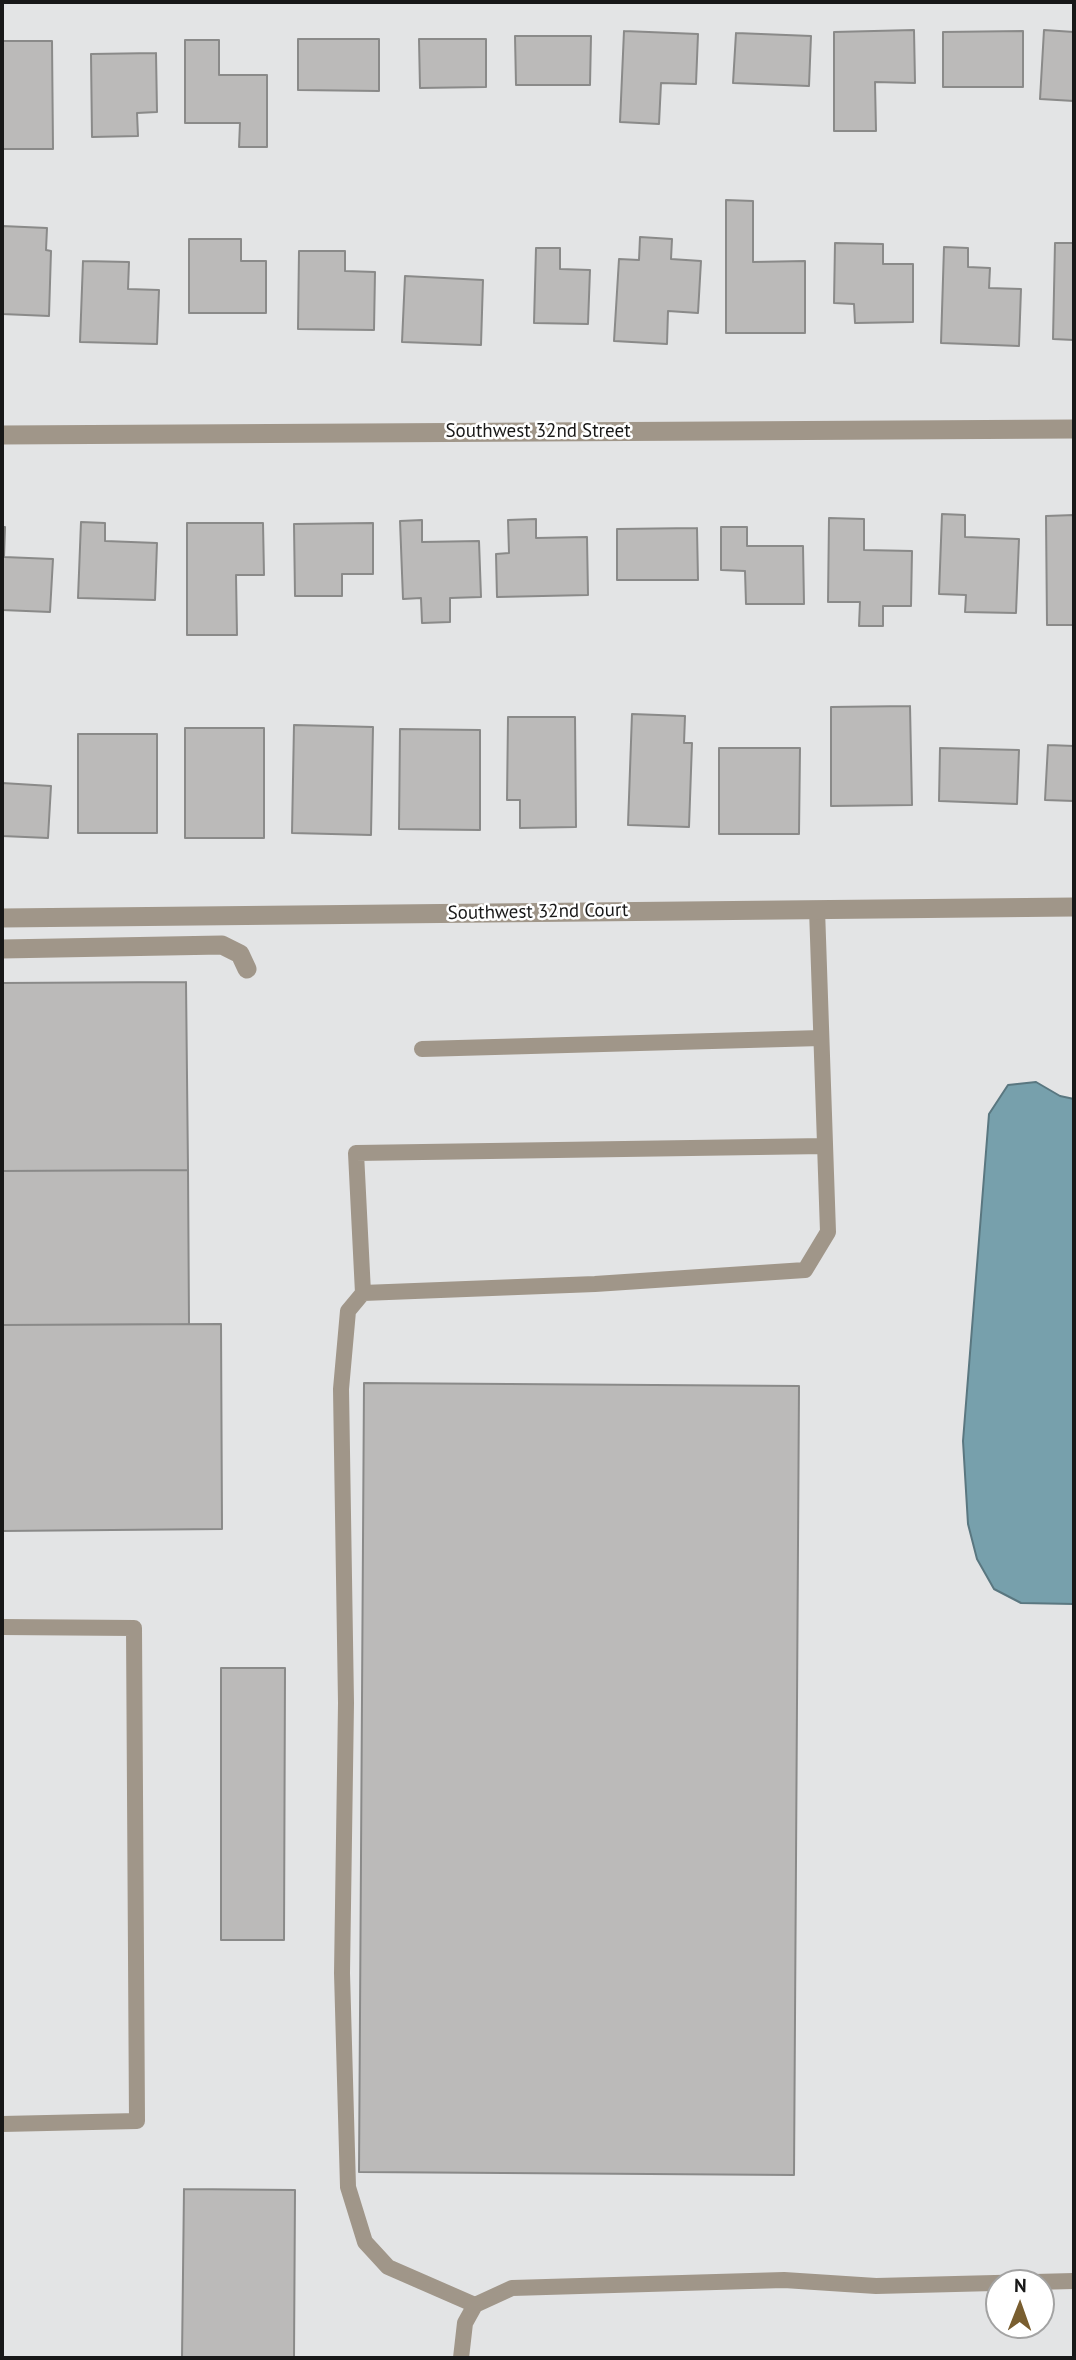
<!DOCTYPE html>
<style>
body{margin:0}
#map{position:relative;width:1076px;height:2360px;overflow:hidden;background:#e3e4e5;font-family:"PT Sans",sans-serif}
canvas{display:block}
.frame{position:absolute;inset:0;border:4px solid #181818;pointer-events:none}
.north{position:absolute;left:985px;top:2269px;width:70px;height:70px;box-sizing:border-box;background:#fff;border:2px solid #a3a3a3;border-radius:50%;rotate:1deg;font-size:19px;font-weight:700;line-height:28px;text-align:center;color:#181818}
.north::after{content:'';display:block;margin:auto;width:24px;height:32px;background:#795e30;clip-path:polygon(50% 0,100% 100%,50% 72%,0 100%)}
</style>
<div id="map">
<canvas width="1076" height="2360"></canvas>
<div class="frame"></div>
<div class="north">N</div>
</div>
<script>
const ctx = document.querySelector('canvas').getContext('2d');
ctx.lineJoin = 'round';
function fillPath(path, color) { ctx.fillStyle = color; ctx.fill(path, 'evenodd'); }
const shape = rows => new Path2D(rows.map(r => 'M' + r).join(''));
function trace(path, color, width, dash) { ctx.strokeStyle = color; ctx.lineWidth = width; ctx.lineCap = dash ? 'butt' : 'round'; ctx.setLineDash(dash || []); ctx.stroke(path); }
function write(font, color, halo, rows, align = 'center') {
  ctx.font = font + ' "PT Sans",sans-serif'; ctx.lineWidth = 5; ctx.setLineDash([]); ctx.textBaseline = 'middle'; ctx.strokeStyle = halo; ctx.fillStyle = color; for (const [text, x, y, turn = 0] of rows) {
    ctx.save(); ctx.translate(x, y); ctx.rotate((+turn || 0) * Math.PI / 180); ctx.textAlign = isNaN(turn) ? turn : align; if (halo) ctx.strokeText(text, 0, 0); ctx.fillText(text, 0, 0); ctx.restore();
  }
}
const water = shape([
 [1036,1082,1060,1096,1074,1099,1074,1604,1021,1603,994,1589,977,1559,968,1524,963,1441,989,1114,1008,1085,1036,1082]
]);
fillPath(water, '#77a0ac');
trace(water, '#5a7780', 2);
const building = shape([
 [914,30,915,83,875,82,876,131,834,131,834,32,914,30],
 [1044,30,1074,32,1074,101,1040,99,1044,30],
 [624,31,698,34,696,84,661,83,659,124,620,122,624,31],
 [1023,31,1023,87,943,87,943,32,1023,31],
 [736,33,811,36,809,86,733,83,736,33],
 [515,36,591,36,590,85,516,85,515,36],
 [298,39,379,39,379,91,298,90,298,39],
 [419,39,486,39,486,87,420,88,419,39],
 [185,40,219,40,219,75,267,75,267,147,239,147,240,123,185,123,185,40],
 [2,41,52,41,53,149,2,149,2,41],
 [156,53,157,112,137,113,138,136,92,137,91,54,156,53],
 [726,200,753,201,753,262,805,261,805,333,726,333,726,200],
 [2,226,47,228,46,250,51,251,49,316,2,314,2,226],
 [640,237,672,239,671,259,701,261,698,313,668,311,667,344,614,341,619,259,639,260,640,237],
 [189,239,241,239,241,261,266,261,266,313,189,313,189,239],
 [835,243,883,244,883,264,913,264,913,322,855,323,854,304,834,303,835,243],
 [1055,243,1074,243,1074,340,1053,339,1055,243],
 [944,247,968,248,968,267,990,268,989,288,1021,289,1019,346,941,343,944,247],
 [536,248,560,248,560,269,590,270,588,324,534,323,536,248],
 [299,251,345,251,345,271,375,272,374,330,298,329,299,251],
 [83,261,129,262,128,289,159,290,157,344,80,342,83,261],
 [405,276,483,280,481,345,402,342,405,276],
 [942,514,965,515,965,537,1019,539,1016,613,965,612,966,595,939,594,942,514],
 [1074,515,1074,625,1047,625,1046,516,1074,515],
 [829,518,864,519,864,550,912,551,911,606,883,606,883,626,859,626,860,602,828,602,829,518],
 [536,519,536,538,587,537,588,595,497,597,496,554,509,553,508,520,536,519],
 [422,520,422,542,479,541,481,597,450,598,450,622,422,623,421,598,403,599,400,521,422,520],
 [81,522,105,523,105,541,157,543,155,600,78,598,81,522],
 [187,523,263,523,264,575,236,575,237,635,187,635,187,523],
 [373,523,373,574,342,574,342,596,295,596,294,524,373,523],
 [2,527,5,527,4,557,53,559,50,612,2,610,2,527],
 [721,527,747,527,747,546,803,546,804,604,746,604,745,571,721,570,721,527],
 [697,528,698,580,617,580,617,529,697,528],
 [910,706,912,805,831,806,831,707,910,706],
 [632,714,685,716,684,743,692,743,689,827,628,825,632,714],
 [508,717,575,717,576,827,520,828,520,800,507,800,508,717],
 [294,725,373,727,371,835,292,833,294,725],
 [185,728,264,728,264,838,185,838,185,728],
 [400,729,480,730,480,830,399,829,400,729],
 [78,734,157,734,157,833,78,833,78,734],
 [1048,745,1074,746,1074,801,1045,800,1048,745],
 [719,748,800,748,799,834,719,834,719,748],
 [940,748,1019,750,1017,804,939,801,940,748],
 [2,783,51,786,48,838,2,836,2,783],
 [186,982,188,1170,2,1171,2,983,186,982],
 [188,1170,189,1324,2,1325,2,1171,188,1170],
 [221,1324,222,1529,2,1531,2,1325,221,1324],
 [364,1383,799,1386,794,2175,359,2172,364,1383],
 [221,1668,285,1668,284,1940,221,1940,221,1668],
 [184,2189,295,2190,294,2358,182,2358,184,2189]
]);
fillPath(building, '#bbbab9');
trace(building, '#8a8a89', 2);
trace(shape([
 [422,1049,821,1038],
 [363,1293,356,1153,825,1146],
 [2,1627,134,1628,137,2121,2,2124],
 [475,2305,388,2267,365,2242,348,2187,342,1973,346,1703,341,1389,348,1311,363,1293,595,1284,805,1270,828,1232,817,909],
 [461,2358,465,2323,475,2305,512,2288,784,2280,876,2286,1074,2281]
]), '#a09689', 16);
trace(shape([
 [2,435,1074,429],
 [2,918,1074,907],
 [2,949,222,945,240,954,247,969]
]), '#a09689', 19);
write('19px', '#181818', '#fff', [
 ["Southwest 32nd Street",538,432],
 ["Southwest 32nd Court",538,912,-1]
]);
</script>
